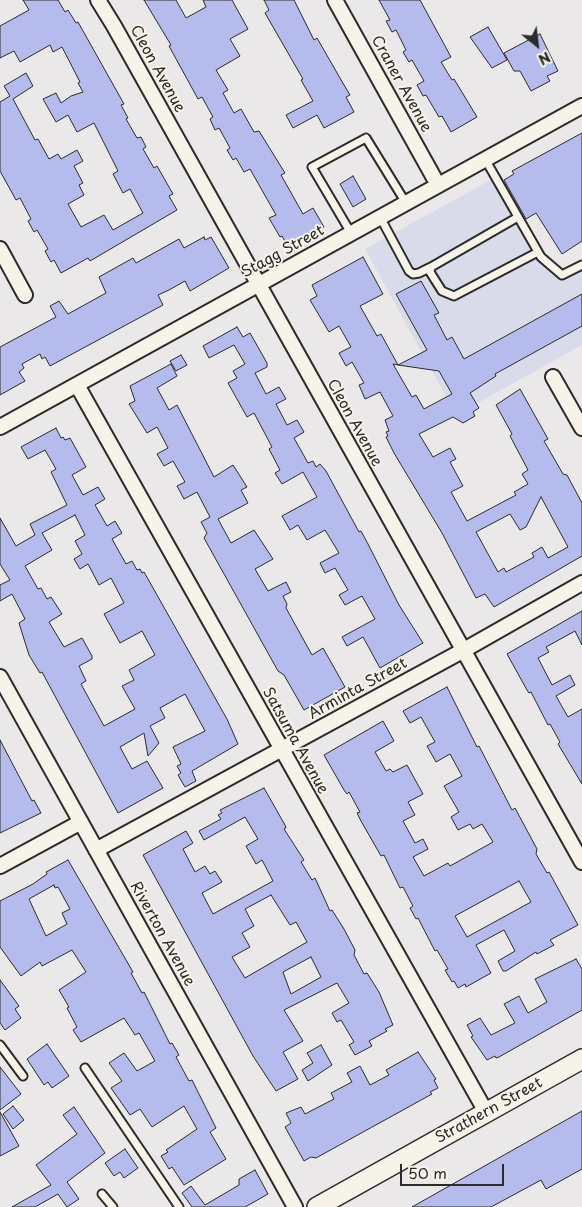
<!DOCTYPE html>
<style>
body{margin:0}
#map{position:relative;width:582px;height:1207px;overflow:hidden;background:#eae8e9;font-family:"Playpen Sans",sans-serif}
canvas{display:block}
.north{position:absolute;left:512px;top:20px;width:50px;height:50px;-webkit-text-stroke:4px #f7f3e8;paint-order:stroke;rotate:151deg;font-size:14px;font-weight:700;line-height:20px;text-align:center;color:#2b2b2b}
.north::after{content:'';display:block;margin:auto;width:18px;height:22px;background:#2b2b2b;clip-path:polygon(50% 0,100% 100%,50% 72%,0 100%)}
.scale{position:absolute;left:400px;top:1164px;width:104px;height:22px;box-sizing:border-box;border:2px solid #2b2b2b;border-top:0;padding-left:6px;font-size:15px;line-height:18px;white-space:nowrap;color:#2b2b2b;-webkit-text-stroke:4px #f7f3e8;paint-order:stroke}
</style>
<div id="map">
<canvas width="582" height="1207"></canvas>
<div class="north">N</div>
<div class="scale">50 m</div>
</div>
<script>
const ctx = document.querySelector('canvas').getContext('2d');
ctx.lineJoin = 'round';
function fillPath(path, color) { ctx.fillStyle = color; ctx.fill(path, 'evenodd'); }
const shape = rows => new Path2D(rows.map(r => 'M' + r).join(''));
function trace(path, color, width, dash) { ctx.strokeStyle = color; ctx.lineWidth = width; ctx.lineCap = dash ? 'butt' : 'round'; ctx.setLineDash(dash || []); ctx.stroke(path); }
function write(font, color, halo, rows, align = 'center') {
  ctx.font = font + ' "Playpen Sans",sans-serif'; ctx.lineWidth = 4; ctx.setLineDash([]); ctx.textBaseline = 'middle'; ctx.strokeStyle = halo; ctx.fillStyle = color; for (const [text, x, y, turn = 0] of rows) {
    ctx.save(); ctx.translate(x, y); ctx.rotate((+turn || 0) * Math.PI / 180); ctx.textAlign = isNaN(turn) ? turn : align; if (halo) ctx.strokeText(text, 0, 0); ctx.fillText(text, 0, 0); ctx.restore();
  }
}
fillPath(shape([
 [498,176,553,276,582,261,582,345,456,415,365,249]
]), '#dadbea');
const building = shape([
 [23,0,58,0,65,12,68,10,76,23,78,22,124,104,121,105,128,118,126,119,137,138,141,137,146,147,143,149,154,168,157,166,173,194,169,196,177,210,90,261,88,258,61,273,54,260,51,262,45,251,48,249,37,230,34,232,28,221,31,219,20,198,16,200,0,171,0,102,10,96,4,86,26,73,33,86,13,99,35,140,38,139,49,159,58,154,61,159,77,150,83,161,74,166,83,183,79,185,84,195,68,204,81,227,104,215,113,230,143,213,130,189,123,193,113,174,118,171,94,123,77,132,68,115,56,122,43,99,56,93,61,103,71,96,83,92,78,83,80,82,62,47,53,52,50,45,20,62,14,51,0,58,0,26,29,10,23,0],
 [144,0,176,0,186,18,206,7,203,0,232,0,248,29,230,39,240,56,216,70,228,90,223,93,234,113,241,109,254,132,259,131,285,173,281,175,303,214,313,208,324,227,292,245,290,243,287,245,282,236,280,237,269,218,276,215,250,169,244,172,236,158,233,160,227,150,230,148,219,128,215,130,210,119,213,117,202,97,198,99,169,46,171,45,144,0],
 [264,0,294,0,314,40,317,38,344,85,350,95,346,97,354,112,324,128,317,115,293,128,286,115,313,101,301,80,303,79,265,13,269,10,264,0],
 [379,0,420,0,451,57,441,62,452,80,454,79,477,117,451,132,442,116,439,117,426,95,423,96,417,85,424,81,412,60,409,62,403,52,406,50,396,30,392,32,386,21,390,20,379,0],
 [488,27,507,60,492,68,470,37,488,27],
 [540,34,558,71,547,76,550,81,531,91,520,71,514,71,504,53,540,34],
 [582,133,582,241,562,254,536,213,526,219,504,180,514,174,512,171,582,133],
 [353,176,366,199,353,207,340,184,353,176],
 [204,237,205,240,211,237,229,268,190,291,185,281,169,290,158,295,163,305,50,366,45,357,42,359,40,354,22,364,24,368,19,372,25,381,0,395,0,347,56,317,50,306,59,301,68,314,106,293,99,277,133,258,136,263,179,239,184,248,204,237],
 [363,257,383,294,360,306,377,336,381,334,398,365,393,364,412,397,416,395,424,409,452,394,439,371,398,365,427,350,396,294,421,281,439,313,434,315,447,340,452,337,464,359,582,294,582,326,495,374,496,376,470,393,479,408,473,412,475,416,463,423,453,417,419,434,433,457,450,448,456,459,450,462,463,486,451,492,467,521,516,495,514,492,528,484,522,474,528,470,510,436,512,434,496,405,520,389,548,439,544,441,563,474,567,475,582,503,582,556,494,607,485,594,476,598,442,533,394,453,386,437,388,436,386,432,389,431,385,420,393,416,380,392,365,399,359,385,364,383,352,362,346,366,339,353,351,347,339,326,329,332,310,300,317,296,312,285,363,257],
 [541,497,568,547,548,558,542,547,532,553,534,557,506,572,504,568,498,572,476,532,510,514,520,530,526,527,541,497],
 [237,327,243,337,250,333,267,363,267,367,255,373,266,394,279,387,286,399,276,404,287,425,297,420,304,432,294,438,308,463,313,461,316,467,320,464,326,471,359,532,361,531,368,544,399,605,423,643,380,668,363,637,347,646,342,637,375,619,362,596,345,605,339,595,348,590,335,568,325,573,320,563,339,553,325,530,307,540,298,525,290,530,282,516,317,497,303,472,282,484,275,473,280,470,269,449,272,447,254,413,247,417,228,383,237,378,233,371,245,364,234,345,209,358,203,346,237,327],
 [181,355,187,365,176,371,170,361,181,355],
 [171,364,177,376,157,388,169,410,177,405,214,477,233,465,247,487,241,490,248,503,218,519,231,543,254,530,273,559,255,569,268,591,286,582,291,592,283,596,287,604,286,608,312,655,323,648,345,687,304,710,284,675,278,671,204,538,207,533,201,522,210,517,197,492,184,499,177,486,185,482,173,461,164,466,157,454,168,448,157,427,147,433,129,404,135,401,130,386,171,364],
 [56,428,61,438,63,437,65,440,70,438,86,467,72,475,83,495,98,487,105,499,95,505,107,526,115,521,122,533,112,539,126,564,132,561,137,570,140,569,142,573,144,572,227,719,238,744,192,771,196,781,185,787,178,775,181,773,177,766,181,764,173,747,205,731,185,694,160,708,165,718,150,726,159,743,148,756,144,733,120,747,132,769,147,761,163,788,118,813,42,672,40,673,29,655,19,623,25,619,12,594,0,601,0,585,10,580,0,564,0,518,16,546,35,535,30,524,67,505,51,472,56,469,45,450,28,459,21,447,56,428],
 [75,515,85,535,75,541,82,554,74,559,80,569,88,564,99,585,111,578,124,603,104,614,120,643,142,631,155,655,129,670,134,680,122,686,135,709,104,726,81,684,86,681,79,666,92,659,92,656,82,638,64,647,49,622,62,614,51,597,47,599,41,588,38,589,25,566,52,550,42,533,75,515],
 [582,611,582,645,575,631,546,647,549,652,538,658,552,685,570,675,575,685,556,696,568,717,582,709,582,784,558,744,560,742,550,724,548,725,531,692,529,693,527,690,507,654,582,611],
 [447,687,477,747,479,746,512,810,515,808,537,849,536,854,547,873,549,872,578,925,550,940,554,945,537,954,536,952,506,971,503,971,498,961,515,951,504,930,476,945,491,973,466,987,465,984,458,988,454,981,452,982,445,970,448,969,437,950,435,951,418,918,416,919,410,908,413,906,403,887,400,888,384,855,381,856,361,821,357,813,360,812,349,792,347,794,344,790,324,755,383,721,394,741,375,752,386,771,390,769,393,772,407,765,423,794,408,802,415,815,403,821,415,843,423,839,428,849,413,857,424,876,448,863,450,866,493,842,482,824,473,829,470,824,458,830,451,817,459,812,444,786,462,776,450,754,436,762,427,746,435,742,421,717,410,723,403,711,447,687],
 [519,881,531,902,467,937,455,916,519,881],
 [0,740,32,801,34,800,41,813,0,833,0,740],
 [264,788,285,825,286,828,284,829,304,860,301,862,312,880,315,878,330,911,332,910,344,929,355,950,354,955,364,974,367,973,379,992,393,1025,385,1029,387,1031,369,1041,372,1046,355,1055,349,1045,354,1042,341,1020,337,1022,332,1013,349,1003,337,983,284,1010,303,1041,283,1052,298,1079,276,1091,253,1056,143,855,186,831,193,843,183,849,195,872,205,866,210,874,215,871,222,882,202,893,213,914,273,881,262,860,256,864,246,846,258,839,245,817,204,840,199,831,221,819,218,815,222,813,220,810,264,788],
 [271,895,290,925,296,922,307,942,245,978,232,957,250,947,242,933,254,926,245,909,271,895],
 [311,957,321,977,291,994,283,972,311,957],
 [68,860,133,972,131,973,142,993,144,992,170,1044,172,1043,179,1055,176,1057,189,1081,192,1080,216,1128,210,1132,226,1159,184,1185,172,1167,169,1169,161,1156,168,1152,166,1150,197,1129,184,1106,152,1127,140,1109,130,1115,111,1088,122,1081,109,1063,124,1053,137,1071,155,1061,139,1033,135,1035,124,1018,81,1042,73,1030,77,1027,67,1008,69,1007,59,990,86,972,72,950,42,966,40,962,21,976,0,947,0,901,33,884,47,874,46,872,68,860],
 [54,885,55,888,58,887,70,909,62,913,67,924,46,936,29,899,54,885],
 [576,959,582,969,582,1010,499,1057,496,1058,495,1056,487,1060,471,1037,473,1036,467,1025,480,1018,491,1035,515,1023,504,1004,519,996,528,1013,547,1002,535,979,576,959],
 [0,980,19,1006,15,1009,21,1018,5,1030,0,1023,0,980],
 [47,1044,69,1076,52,1088,48,1082,44,1085,27,1059,47,1044],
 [321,1045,332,1065,308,1081,302,1070,313,1063,307,1053,321,1045],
 [418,1052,436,1079,434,1080,438,1088,430,1092,432,1094,316,1158,311,1157,304,1161,285,1127,291,1123,286,1113,301,1107,305,1114,334,1099,331,1093,352,1082,347,1073,360,1066,370,1085,389,1075,386,1070,418,1052],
 [0,1067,21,1094,0,1110,0,1067],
 [13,1106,24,1120,13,1129,3,1114,13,1106],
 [74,1107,105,1153,67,1182,79,1199,67,1207,58,1194,35,1207,12,1207,51,1185,36,1165,77,1134,63,1115,74,1107],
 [582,1111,582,1169,546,1189,541,1180,491,1207,412,1207,582,1111],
 [0,1112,19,1146,0,1156,0,1112],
 [125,1149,138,1168,124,1178,120,1172,114,1176,105,1163,125,1149],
 [255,1170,268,1194,245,1207,192,1207,182,1193,191,1186,205,1205,239,1185,239,1179,255,1170]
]);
fillPath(building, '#b5bced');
trace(building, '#2b2b2b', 1);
const lane = shape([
 [485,159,541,257,562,275,582,265],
 [380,217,409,271,413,274,419,273,431,267],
 [518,217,431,267,430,272,442,291,454,296,538,252],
 [351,233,312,167,366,138,406,203],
 [0,1045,23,1076],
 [85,1068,179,1207],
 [102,1194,113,1207]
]);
const street = shape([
 [98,0,114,26,582,862],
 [335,0,438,185],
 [0,249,25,295],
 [553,377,582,428],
 [77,385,486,1112],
 [0,427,582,106],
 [0,677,295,1207],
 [96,850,464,650,582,583],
 [0,866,81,822]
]);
const secondary = shape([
 [317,1207,582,1059]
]);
trace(lane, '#2b2b2b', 11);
trace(street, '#2b2b2b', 18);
trace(secondary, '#2b2b2b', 22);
trace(lane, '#f7f3e8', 7);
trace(street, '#f7f3e8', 14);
trace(secondary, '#f7f3e8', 19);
write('15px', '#2b2b2b', '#f7f3e8', [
 ["Cleon Avenue",157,69,61],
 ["Craner Avenue",401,84,61],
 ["Stagg Street",283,252,-29],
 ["Cleon Avenue",354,423,61],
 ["Arminta Street",358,689,-29],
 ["Satsuma Avenue",295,741,61],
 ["Riverton Avenue",162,934,61],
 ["Strathern Street",489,1111,-29]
]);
</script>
